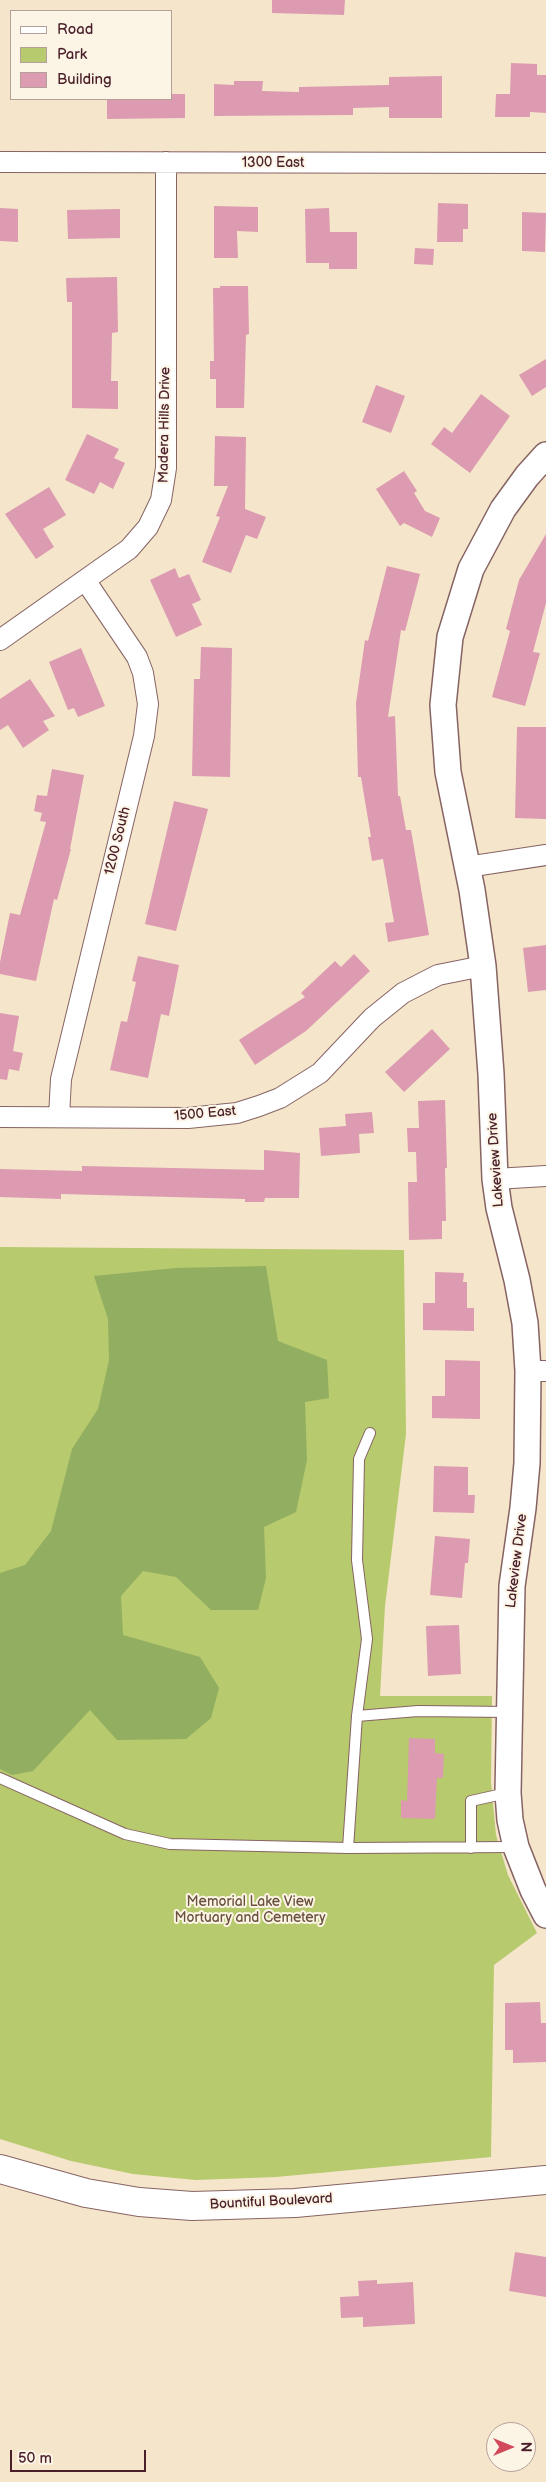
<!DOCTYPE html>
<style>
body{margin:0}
#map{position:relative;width:546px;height:2482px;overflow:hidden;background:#f5e5cb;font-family:"Balsamiq Sans",sans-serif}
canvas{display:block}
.legend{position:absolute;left:10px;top:10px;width:162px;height:90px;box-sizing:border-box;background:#fcf5e5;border:1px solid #b59f9b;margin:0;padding:6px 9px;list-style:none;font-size:15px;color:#4a1f2b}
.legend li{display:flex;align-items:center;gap:10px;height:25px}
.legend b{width:25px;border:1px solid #b59f9b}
.north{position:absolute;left:486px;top:2422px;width:50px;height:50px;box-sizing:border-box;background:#fcf5e5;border:1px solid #b59f9b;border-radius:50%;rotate:90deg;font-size:14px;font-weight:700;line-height:20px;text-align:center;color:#4a1f2b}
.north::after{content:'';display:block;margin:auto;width:18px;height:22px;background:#d1495b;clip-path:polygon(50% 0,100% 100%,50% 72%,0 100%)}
.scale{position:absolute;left:10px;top:2450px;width:136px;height:22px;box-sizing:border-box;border:2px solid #4a1f2b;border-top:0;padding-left:6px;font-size:15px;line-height:18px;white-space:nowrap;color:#4a1f2b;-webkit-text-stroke:4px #fcf5e5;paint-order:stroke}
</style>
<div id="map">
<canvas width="546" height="2482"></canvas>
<ul class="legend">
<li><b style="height:6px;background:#fff"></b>Road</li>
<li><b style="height:14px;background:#b7ca6e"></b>Park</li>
<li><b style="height:14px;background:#dc9bb0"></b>Building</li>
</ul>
<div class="north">N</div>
<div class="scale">50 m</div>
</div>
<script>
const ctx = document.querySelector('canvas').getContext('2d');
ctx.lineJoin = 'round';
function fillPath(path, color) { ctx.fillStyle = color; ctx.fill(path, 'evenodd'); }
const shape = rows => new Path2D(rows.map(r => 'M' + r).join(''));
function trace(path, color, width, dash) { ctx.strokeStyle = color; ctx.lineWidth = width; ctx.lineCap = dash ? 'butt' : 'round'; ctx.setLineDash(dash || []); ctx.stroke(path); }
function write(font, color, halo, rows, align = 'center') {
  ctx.font = font + ' "Balsamiq Sans",sans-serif'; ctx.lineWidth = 4; ctx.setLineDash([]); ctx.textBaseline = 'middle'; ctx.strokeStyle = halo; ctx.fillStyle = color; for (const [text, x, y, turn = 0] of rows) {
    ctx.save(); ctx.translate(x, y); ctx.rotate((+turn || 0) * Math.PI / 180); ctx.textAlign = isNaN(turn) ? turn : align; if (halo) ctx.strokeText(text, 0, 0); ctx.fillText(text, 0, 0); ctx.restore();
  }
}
fillPath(shape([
 [0,1247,404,1250,406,1434,385,1606,380,1696,492,1696,491,1782,496,1835,508,1875,537,1933,494,1965,491,2157,276,2177,196,2180,133,2174,71,2161,0,2139]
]), '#b7ca6e');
fillPath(shape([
 [266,1266,278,1341,327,1360,329,1398,305,1402,307,1460,296,1512,264,1527,266,1578,258,1610,211,1610,176,1577,143,1571,121,1596,123,1635,200,1657,219,1688,211,1718,186,1739,117,1740,90,1710,33,1771,12,1775,0,1769,0,1573,25,1565,51,1531,72,1449,98,1409,109,1360,108,1319,94,1276,176,1268]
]), '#91ae61');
fillPath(shape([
 [272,0,345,0,344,15,272,13],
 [511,63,537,64,537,75,546,75,546,113,530,112,530,117,495,117,496,94,510,94],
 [442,76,442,118,389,118,389,107,353,108,353,115,214,116,214,84,234,85,234,81,263,81,262,91,299,92,299,87,389,85,389,77],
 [171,94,185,94,185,118,107,119,107,99,171,99],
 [438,203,468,204,468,229,463,229,463,242,437,242],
 [214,206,258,207,258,232,237,231,238,258,214,258],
 [0,208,18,209,18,242,0,241],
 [329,208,330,232,357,232,357,269,329,269,329,263,306,263,305,209],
 [120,209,120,238,68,239,67,210],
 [522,212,546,213,545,252,522,251],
 [415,248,434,249,433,265,414,264],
 [117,277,118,332,112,333,111,381,118,381,118,409,72,408,72,302,67,302,66,278],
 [220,286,248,286,249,334,246,335,244,408,216,408,216,379,210,379,210,361,214,361,213,288,220,288],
 [546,359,546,387,532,396,519,375],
 [376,385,405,396,391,433,362,422],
 [481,394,510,416,470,473,431,444,444,427,452,433],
 [87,434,119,449,114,458,125,463,113,489,100,482,94,494,65,480],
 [215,436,246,437,245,509,266,517,257,539,246,535,231,573,202,562,220,517,216,516,228,486,214,486],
 [404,471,417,491,414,493,425,511,440,518,432,537,404,523,400,526,376,489],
 [49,487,66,515,43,529,54,547,36,559,5,514],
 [546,534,546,603,533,652,540,653,525,706,492,697,510,631,506,629,519,580],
 [387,566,420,574,405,631,401,630,388,717,395,716,398,796,400,796,406,830,411,830,429,935,388,942,385,923,394,922,383,859,372,861,368,837,371,837,361,777,358,777,356,703,365,640,368,641],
 [175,568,179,578,189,574,201,600,192,604,202,625,176,637,150,580],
 [201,647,232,648,230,777,192,776,194,679,200,679],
 [81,648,105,706,78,717,74,708,68,710,49,662],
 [30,679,55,716,43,721,49,730,23,748,8,725,0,730,0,699],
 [517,727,546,727,546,819,515,818],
 [52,769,84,775,70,849,71,849,57,900,54,899,36,981,0,974,0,962,10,913,20,915,46,822,40,821,42,813,34,811,37,795,47,796],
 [174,801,208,809,176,931,145,924],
 [546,945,546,990,528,992,523,948],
 [354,954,370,971,306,1031,255,1065,239,1040,305,997,301,993,335,961,341,967],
 [138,956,179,965,169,1016,161,1014,148,1078,110,1070,121,1021,127,1022,136,982,132,981],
 [0,1013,19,1016,13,1051,23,1053,19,1071,9,1069,7,1080,0,1079],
 [432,1029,450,1049,404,1092,385,1072],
 [445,1100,447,1168,445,1168,446,1221,442,1221,442,1239,409,1240,408,1182,417,1182,416,1152,408,1152,407,1128,419,1128,418,1101],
 [372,1112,374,1133,359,1134,360,1153,321,1156,319,1128,346,1126,345,1114],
 [264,1150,300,1153,299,1198,265,1198,264,1202,245,1202,245,1199,61,1194,61,1199,0,1197,0,1169,82,1171,82,1166,264,1170],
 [435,1272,464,1273,463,1282,467,1282,467,1308,474,1308,474,1331,423,1330,423,1303,435,1303],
 [445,1360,480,1361,480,1419,432,1418,432,1396,445,1396],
 [434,1466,468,1467,468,1495,475,1495,474,1513,433,1512],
 [435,1536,470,1539,468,1563,465,1563,462,1598,430,1595],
 [459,1625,461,1674,428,1676,426,1626],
 [409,1738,435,1739,435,1753,444,1754,443,1778,437,1778,435,1819,401,1818,401,1800,407,1801],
 [540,2002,541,2023,546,2023,546,2062,513,2063,513,2050,505,2050,505,2003],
 [515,2252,546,2257,546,2297,509,2291],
 [377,2280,377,2284,413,2282,415,2324,363,2327,363,2317,341,2318,340,2297,359,2296,358,2281]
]), '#dc9bb0');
const service = shape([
 [357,1716,418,1711,508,1712],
 [0,1778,125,1834,170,1844,348,1848,515,1847],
 [348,1848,357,1716,367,1639,357,1560,359,1459,370,1433],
 [471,1848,471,1801,507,1793]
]);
const minor = shape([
 [0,162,546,163],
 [0,640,129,549,148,527,161,500,166,468,166,162],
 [467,867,546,855],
 [0,1117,188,1118,237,1113,259,1106,280,1098,320,1073,372,1018,403,993,438,975,483,966],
 [59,1117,61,1079,144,736,148,704,143,673,137,657,85,580],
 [495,1179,546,1176],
 [528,1371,546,1371]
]);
const tertiary = shape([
 [546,455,527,476,503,509,471,569,450,637,443,705,448,772,472,890,483,966,491,1074,495,1179,499,1208,517,1280,525,1323,528,1371,527,1463,523,1508,512,1586,508,1793,510,1820,516,1847,533,1890,546,1915]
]);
const secondary = shape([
 [0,2169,86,2193,139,2202,192,2206,295,2203,546,2180]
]);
trace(service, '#866463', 12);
trace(minor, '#866463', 22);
trace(tertiary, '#866463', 28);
trace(secondary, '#866463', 30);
trace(service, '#fff', 10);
trace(minor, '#fff', 20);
trace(tertiary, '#fff', 25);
trace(secondary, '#fff', 28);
write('14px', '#4a1f2b', '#fcf5e5', [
 ["1300 East",273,163],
 ["Madera Hills Drive",165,425,-89],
 ["1200 South",118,841,-76],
 ["1500 East",205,1114,-5],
 ["Lakeview Drive",496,1160,-94],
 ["Lakeview Drive",517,1561,-83],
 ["Bountiful Boulevard",271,2202,-3]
]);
write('14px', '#6b523f', '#fcf5e5', [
 ["Memorial Lake View",250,1902],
 ["Mortuary and Cemetery",250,1918]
]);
</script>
